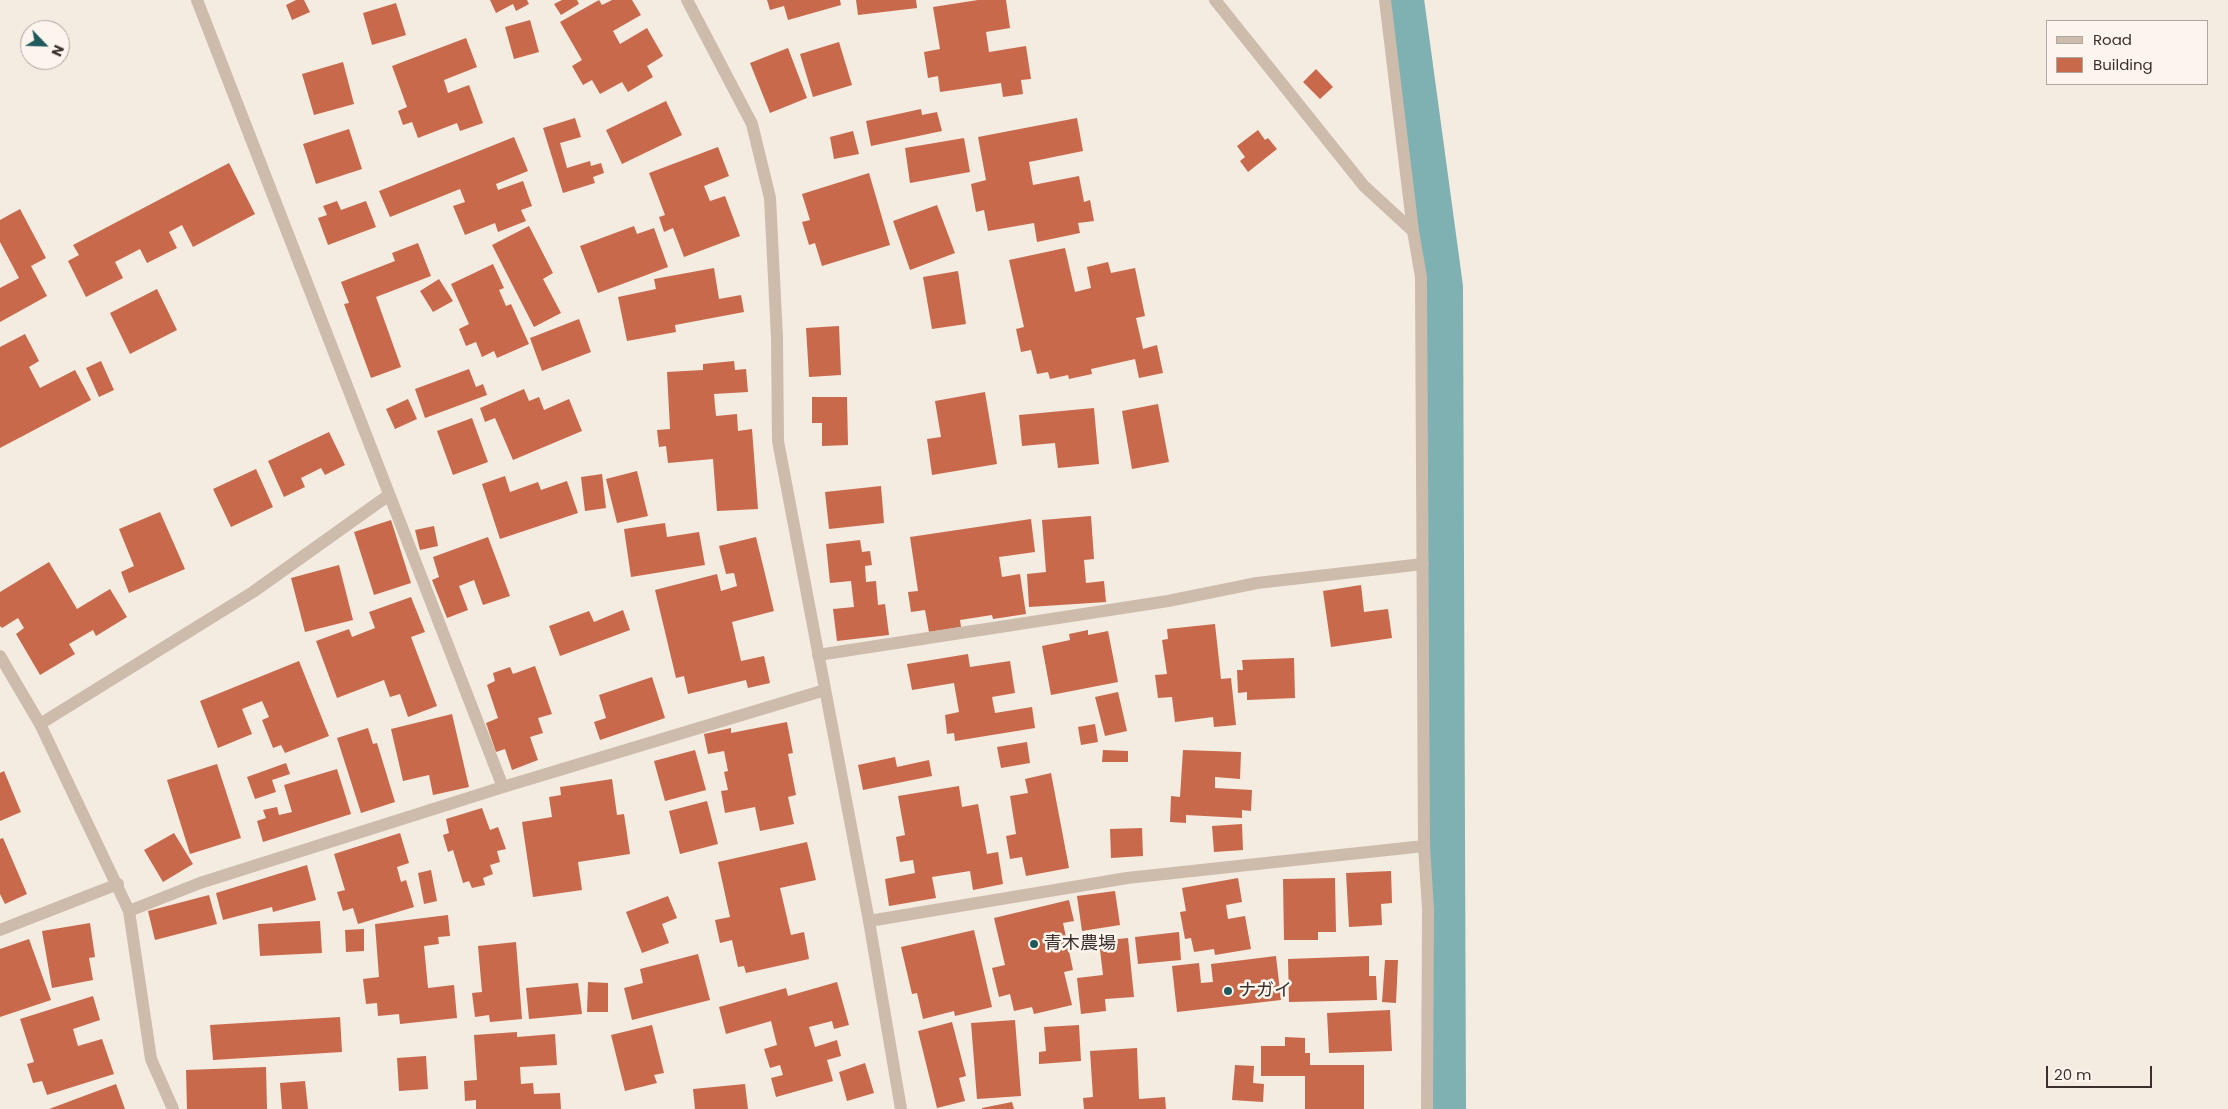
<!DOCTYPE html>
<meta charset="utf-8">
<style>
body{margin:0}
#map{position:relative;width:2228px;height:1109px;overflow:hidden;background:#f4ebe1;font-family:Poppins,sans-serif}
canvas{display:block}
.legend{position:absolute;left:2046px;top:20px;width:162px;height:65px;box-sizing:border-box;background:#fbf5ee;border:1px solid #aea6a0;margin:0;padding:6px 9px;list-style:none;font-size:15px;color:#3b302b}
.legend li{display:flex;align-items:center;gap:10px;height:25px}
.legend b{width:25px;border:1px solid #aea6a0}
.north{position:absolute;left:20px;top:20px;width:50px;height:50px;box-sizing:border-box;background:#fbf5ee;border:1px solid #aea6a0;border-radius:50%;rotate:114deg;font-size:14px;font-weight:700;line-height:20px;text-align:center;color:#3b302b}
.north::after{content:'';display:block;margin:auto;width:18px;height:22px;background:#1f5a5e;clip-path:polygon(50% 0,100% 100%,50% 72%,0 100%)}
.scale{position:absolute;left:2046px;top:1066px;width:106px;height:22px;box-sizing:border-box;border:2px solid #3b302b;border-top:0;padding-left:6px;font-size:15px;line-height:18px;white-space:nowrap;color:#3b302b;-webkit-text-stroke:4px #fbf5ee;paint-order:stroke}
</style>
<div id="map">
<canvas width="2228" height="1109"></canvas>
<ul class="legend">
<li><b style="height:6px;background:#cdbbac"></b>Road</li>
<li><b style="height:14px;background:#c8694b"></b>Building</li>
</ul>
<div class="north">N</div>
<div class="scale">20 m</div>
</div>
<script>
const ctx = document.querySelector('canvas').getContext('2d');
ctx.lineJoin = 'round';
const shape = rows => new Path2D(rows.map(r => 'M' + r).join(''));
function trace(path, color, width, dash) { ctx.strokeStyle = color; ctx.lineWidth = width; ctx.lineCap = dash ? 'butt' : 'round'; ctx.setLineDash(dash || []); ctx.stroke(path); }
function fillPath(path, color) { ctx.fillStyle = color; ctx.fill(path, 'evenodd'); }
function write(font, color, halo, rows, align = 'center') {
  ctx.font = font + ' Poppins,"Noto Sans JP",sans-serif'; ctx.lineWidth = 5; ctx.setLineDash([]); ctx.textBaseline = 'middle'; ctx.strokeStyle = halo; ctx.fillStyle = color; for (const [text, x, y, turn = 0] of rows) {
    ctx.save(); ctx.translate(x, y); ctx.rotate((+turn || 0) * Math.PI / 180); ctx.textAlign = isNaN(turn) ? turn : align; if (halo) ctx.strokeText(text, 0, 0); ctx.fillText(text, 0, 0); ctx.restore();
  }
}
trace(shape([
 [1405,0,1444,287,1447,1109]
]), '#7fb0b2', 38);
fillPath(shape([
 [296,0,304,0,310,12,292,20,286,5],
 [490,0,527,0,529,4,516,11,513,4,496,13],
 [562,0,577,0,579,4,561,15,554,4],
 [599,0,602,5,612,0,632,0,641,15,613,31,620,44,647,28,663,56,647,66,653,77,628,92,622,82,600,94,592,80,583,85,572,66,582,60,560,22],
 [767,0,840,0,841,5,788,20,784,6,770,10],
 [856,0,916,0,917,8,858,15],
 [978,0,1006,0,1010,28,986,32,989,52,1026,46,1031,79,1021,80,1023,94,1003,97,1001,83,940,92,938,76,928,78,924,52,940,49,933,7],
 [396,3,406,35,372,45,363,13],
 [530,20,539,52,514,59,505,27],
 [466,38,477,67,444,80,448,93,469,85,483,123,460,131,457,123,418,138,412,122,403,125,398,111,407,107,392,66],
 [839,42,852,85,813,97,800,54],
 [788,48,807,98,770,113,750,63],
 [343,62,354,104,314,115,302,74],
 [1316,69,1333,87,1320,99,1303,82],
 [666,101,682,135,622,164,606,130],
 [921,109,922,115,937,112,942,131,871,146,866,121],
 [575,118,581,137,560,143,567,168,590,161,591,166,601,163,604,173,593,177,595,183,563,193,543,128],
 [1077,118,1083,151,1029,162,1033,185,1079,176,1084,202,1090,200,1094,221,1078,223,1080,233,1037,242,1034,223,988,231,984,210,976,212,971,184,986,180,978,137],
 [349,129,362,169,316,184,303,144],
 [1258,130,1265,140,1268,138,1277,149,1248,172,1240,161,1245,157,1237,146],
 [853,131,859,154,834,159,830,137],
 [514,137,528,171,496,184,498,190,523,181,532,206,521,210,526,221,498,232,495,223,465,235,453,206,465,202,460,189,390,217,379,191],
 [964,138,970,172,910,183,905,148],
 [718,147,729,176,704,186,710,201,725,196,740,236,684,257,673,228,664,232,659,217,665,215,649,173],
 [229,163,255,214,193,247,182,225,169,232,177,248,147,263,140,249,115,262,123,278,86,297,68,261,79,255,73,245],
 [869,173,890,245,822,266,815,243,809,245,802,222,810,220,802,194],
 [337,201,341,210,366,201,376,227,328,245,318,218,327,215,323,206],
 [937,205,955,253,910,270,893,221],
 [20,209,46,258,31,266,47,296,0,322,0,288,19,278,0,242,0,220],
 [529,226,553,273,543,279,561,313,534,327,492,245],
 [634,226,637,234,654,228,668,267,598,293,580,246],
 [418,243,431,276,376,297,401,367,371,378,344,304,349,303,341,282,395,261,392,253],
 [1065,248,1075,292,1091,288,1087,267,1108,262,1111,273,1135,268,1145,316,1136,318,1143,349,1157,345,1163,373,1139,378,1135,359,1091,369,1092,374,1069,379,1068,375,1050,379,1048,372,1037,374,1031,350,1021,352,1016,329,1024,327,1009,260],
 [493,264,504,288,499,290,506,306,511,304,529,344,497,358,494,351,482,357,476,342,466,346,459,329,469,324,451,284],
 [714,268,719,299,741,295,744,312,675,325,676,332,627,341,618,297,656,289,654,279],
 [958,271,966,324,932,329,923,277],
 [439,279,453,301,433,312,420,291],
 [157,289,177,330,130,354,110,313],
 [579,319,591,352,542,371,530,338],
 [839,326,841,375,809,377,806,328],
 [25,334,39,361,29,367,40,388,75,370,91,400,0,448,0,347],
 [101,361,114,390,99,397,86,368],
 [734,361,735,370,746,369,748,392,714,394,716,416,737,414,738,431,752,429,758,509,717,511,713,459,668,463,666,446,659,447,657,430,670,429,667,372,703,370,703,364],
 [469,369,476,387,483,384,487,395,425,418,415,389],
 [524,389,529,401,539,397,544,410,569,399,582,431,513,460,495,418,485,422,480,408],
 [985,392,997,464,932,475,927,439,941,437,935,401],
 [812,397,847,397,848,445,822,446,822,423,812,423],
 [408,399,417,419,395,429,386,409],
 [1158,404,1169,462,1132,469,1122,411],
 [1094,408,1099,464,1058,468,1055,443,1022,446,1019,415],
 [472,418,488,462,453,475,437,431],
 [329,432,345,465,325,475,321,468,301,478,305,487,284,497,268,461],
 [256,469,273,507,231,527,213,489],
 [637,471,648,516,617,523,606,479],
 [602,474,606,508,585,511,581,477],
 [505,476,510,492,538,482,541,490,567,481,578,513,500,539,482,484],
 [881,486,884,523,829,529,825,492],
 [160,512,185,569,129,593,121,572,134,566,119,529],
 [1091,516,1094,559,1084,560,1086,583,1104,581,1106,602,1029,607,1027,574,1046,572,1042,520],
 [1031,519,1035,552,999,557,1002,577,1020,574,1026,614,993,619,992,615,960,620,961,627,929,632,925,610,911,612,908,592,918,591,910,537],
 [391,520,411,583,374,595,354,532],
 [665,523,667,537,699,532,705,565,631,577,624,529],
 [434,526,438,546,420,550,415,530],
 [488,537,510,596,483,605,474,580,459,586,468,610,447,618,432,580,439,577,433,557],
 [756,537,774,611,732,622,741,661,764,656,770,683,748,688,746,680,688,694,684,676,676,678,655,590,717,574,721,591,737,586,734,573,726,574,719,546],
 [860,540,862,552,870,551,872,565,865,566,866,582,876,581,878,605,885,604,889,635,837,641,833,609,854,607,851,581,830,583,826,544],
 [49,562,77,609,110,589,127,617,96,636,93,630,69,644,75,654,40,675,16,634,24,628,18,618,2,628,0,626,0,592],
 [339,565,353,620,305,632,291,578],
 [1361,585,1364,612,1388,609,1392,638,1331,647,1323,591],
 [411,597,425,632,411,637,437,706,408,717,400,694,390,697,384,680,337,698,316,641,349,629,352,637,375,628,369,612],
 [623,610,630,630,560,656,549,626,589,611,594,622],
 [1215,624,1221,679,1231,678,1236,725,1214,727,1213,717,1175,722,1172,697,1158,698,1155,675,1167,674,1162,640,1168,639,1167,629],
 [1088,630,1088,635,1108,631,1118,682,1051,695,1042,646,1070,640,1069,634],
 [968,654,970,667,1010,661,1015,693,992,697,995,713,1032,707,1035,728,955,741,954,733,947,734,945,715,959,712,954,683,912,690,907,664],
 [1294,658,1295,698,1247,700,1247,692,1238,693,1237,670,1243,670,1242,660],
 [299,661,329,736,285,753,281,745,273,748,262,720,269,717,262,701,242,709,252,734,218,748,200,701],
 [535,666,552,714,538,718,543,733,530,737,538,760,512,770,505,749,496,752,486,723,498,718,487,685,495,681,493,673,510,667,513,674],
 [652,677,665,718,600,740,594,722,606,718,599,695],
 [1118,692,1127,731,1105,736,1095,697],
 [452,714,469,787,433,795,429,775,403,781,391,729],
 [787,722,793,753,788,754,796,795,788,797,794,824,760,831,755,807,725,813,721,791,728,790,724,772,728,771,724,751,708,754,704,734,731,728,731,733],
 [1095,724,1098,742,1081,745,1078,727],
 [368,728,373,744,377,743,395,802,361,813,337,738],
 [1027,742,1030,763,1001,768,997,747],
 [695,750,706,790,665,801,654,761],
 [1103,750,1128,751,1128,762,1102,762],
 [1183,750,1241,752,1240,779,1215,777,1215,788,1252,790,1251,811,1242,810,1242,818,1186,815,1186,823,1170,822,1171,796,1180,797],
 [895,757,897,767,929,760,932,776,863,790,858,765],
 [286,763,290,774,272,780,276,792,255,799,247,777],
 [217,764,241,838,190,854,167,780],
 [337,769,351,814,263,842,257,821,266,818,263,810,277,807,279,815,292,812,284,785],
 [4,771,21,812,0,821,0,773],
 [1051,773,1069,868,1026,876,1022,857,1010,859,1006,836,1016,834,1010,796,1028,793,1025,779],
 [612,779,617,815,624,814,630,854,578,862,582,890,533,897,522,822,552,817,549,797,561,795,560,787],
 [959,786,962,807,978,804,987,854,998,852,1003,884,973,890,970,871,932,877,936,898,889,906,885,879,915,873,913,860,900,862,896,837,905,835,898,796],
 [707,801,718,844,680,854,669,811],
 [482,808,490,830,498,827,506,849,497,851,500,862,490,865,493,874,483,878,485,885,472,888,469,881,463,883,453,850,448,852,443,835,449,833,446,819],
 [1242,824,1243,850,1214,852,1212,826],
 [1142,828,1143,856,1111,858,1110,829],
 [174,833,193,864,163,882,144,850],
 [400,833,409,863,397,867,401,882,406,880,414,907,358,924,353,908,343,911,337,892,345,890,334,854],
 [3,838,27,894,5,904,0,894,0,839],
 [807,842,816,880,780,888,791,935,804,932,809,959,746,973,744,966,738,967,732,940,720,943,715,920,730,917,718,862],
 [307,865,316,900,273,912,272,907,223,920,216,893],
 [431,870,437,901,424,904,418,873],
 [1391,871,1392,903,1381,904,1382,925,1349,927,1346,873],
 [1238,878,1242,902,1226,905,1228,919,1245,916,1251,949,1215,955,1214,949,1194,952,1191,938,1185,939,1180,912,1186,911,1182,888],
 [1335,878,1336,932,1318,932,1318,940,1284,940,1283,879],
 [1115,891,1120,925,1082,931,1077,896],
 [209,895,217,924,155,940,148,911],
 [668,896,677,918,662,924,669,943,642,953,626,912],
 [1069,900,1074,921,1063,923,1073,970,1064,972,1072,1005,1034,1014,1032,1007,1014,1011,1010,994,999,997,992,968,1005,965,994,918],
 [448,915,450,936,438,937,439,944,424,946,428,988,454,985,457,1018,400,1024,399,1014,378,1016,377,1003,366,1004,363,979,379,977,375,924],
 [320,921,322,953,260,956,258,924],
 [90,923,95,957,89,958,93,980,52,988,42,931],
 [364,929,364,951,346,952,345,930],
 [974,930,992,1007,955,1016,954,1011,923,1019,917,993,912,994,901,947],
 [1179,932,1181,960,1138,964,1135,937],
 [1128,938,1134,997,1105,999,1106,1011,1081,1014,1077,978,1103,975,1099,941],
 [29,939,51,1000,0,1017,0,949],
 [516,942,522,1019,490,1022,489,1015,475,1017,472,993,482,992,478,946],
 [698,954,710,1000,632,1020,624,988,643,983,640,969],
 [1276,956,1281,1000,1177,1012,1172,966,1199,963,1201,983,1213,982,1211,964],
 [1369,956,1369,976,1376,976,1377,1000,1289,1002,1288,959],
 [1385,960,1398,960,1396,1003,1382,1002],
 [588,982,608,983,608,1012,587,1012],
 [837,982,849,1025,834,1029,832,1021,809,1027,815,1047,837,1040,841,1056,827,1060,833,1081,776,1097,771,1078,783,1075,780,1065,770,1068,764,1049,777,1045,771,1021,726,1034,719,1007,786,988,788,996],
 [578,983,582,1014,529,1019,526,988],
 [93,996,100,1020,73,1029,78,1046,102,1039,114,1074,47,1095,42,1081,33,1083,27,1064,34,1062,20,1019],
 [1390,1010,1392,1051,1329,1053,1327,1013],
 [340,1017,342,1052,213,1060,210,1025],
 [1015,1020,1021,1096,977,1099,971,1023],
 [952,1022,966,1076,959,1078,965,1101,937,1108,918,1031],
 [652,1025,664,1073,654,1075,657,1083,625,1091,611,1035],
 [1079,1025,1081,1061,1039,1064,1039,1052,1046,1051,1044,1027],
 [517,1032,517,1037,555,1034,557,1065,520,1067,521,1084,533,1083,534,1094,560,1093,561,1109,476,1109,476,1100,465,1101,464,1081,477,1080,474,1035],
 [1285,1037,1305,1038,1305,1053,1310,1053,1310,1065,1364,1065,1364,1109,1305,1109,1305,1076,1261,1076,1261,1046,1285,1046],
 [1137,1048,1139,1099,1165,1097,1166,1109,1084,1109,1083,1098,1093,1097,1090,1051],
 [426,1056,428,1089,399,1091,397,1058],
 [865,1063,874,1093,847,1101,839,1072],
 [1235,1065,1254,1066,1253,1083,1264,1084,1263,1102,1232,1100],
 [266,1067,267,1109,187,1109,186,1070],
 [305,1081,308,1109,282,1109,280,1083],
 [116,1084,125,1109,49,1109],
 [745,1084,748,1109,695,1109,693,1089],
 [1012,1102,1014,1109,982,1109,982,1108]
]), '#c8694b');
trace(shape([
 [197,0,503,787],
 [1215,0,1364,186,1413,231],
 [1385,0,1413,231,1421,277,1424,846,1428,909,1427,1109],
 [818,655,1168,601,1257,583,1423,564],
 [0,656,40,724,129,911,151,1059,173,1109],
 [40,724,253,592,389,495],
 [129,911,200,883,503,787,825,690],
 [869,921,1127,878,1424,846],
 [0,930,118,884]
]), '#cdbbac', 12);
trace(shape([
 [687,0,752,124,770,198,777,338,778,441,869,921,901,1109]
]), '#cdbbac', 12);
for (const [x, y, r, color] of [
 [1034,944,5,"#1f5a5e"],
 [1228,991,5,"#1f5a5e"]
]) { const dot = new Path2D(); dot.arc(x, y, r, 0, 2 * Math.PI); ctx.fillStyle = color; ctx.fill(dot); trace(dot, '#fbf5ee', 2); }
write('18px', '#3b302b', '#fbf5ee', [
 ["青木農場",1044,944],
 ["ナガイ",1238,991]
], 'left');
</script>
